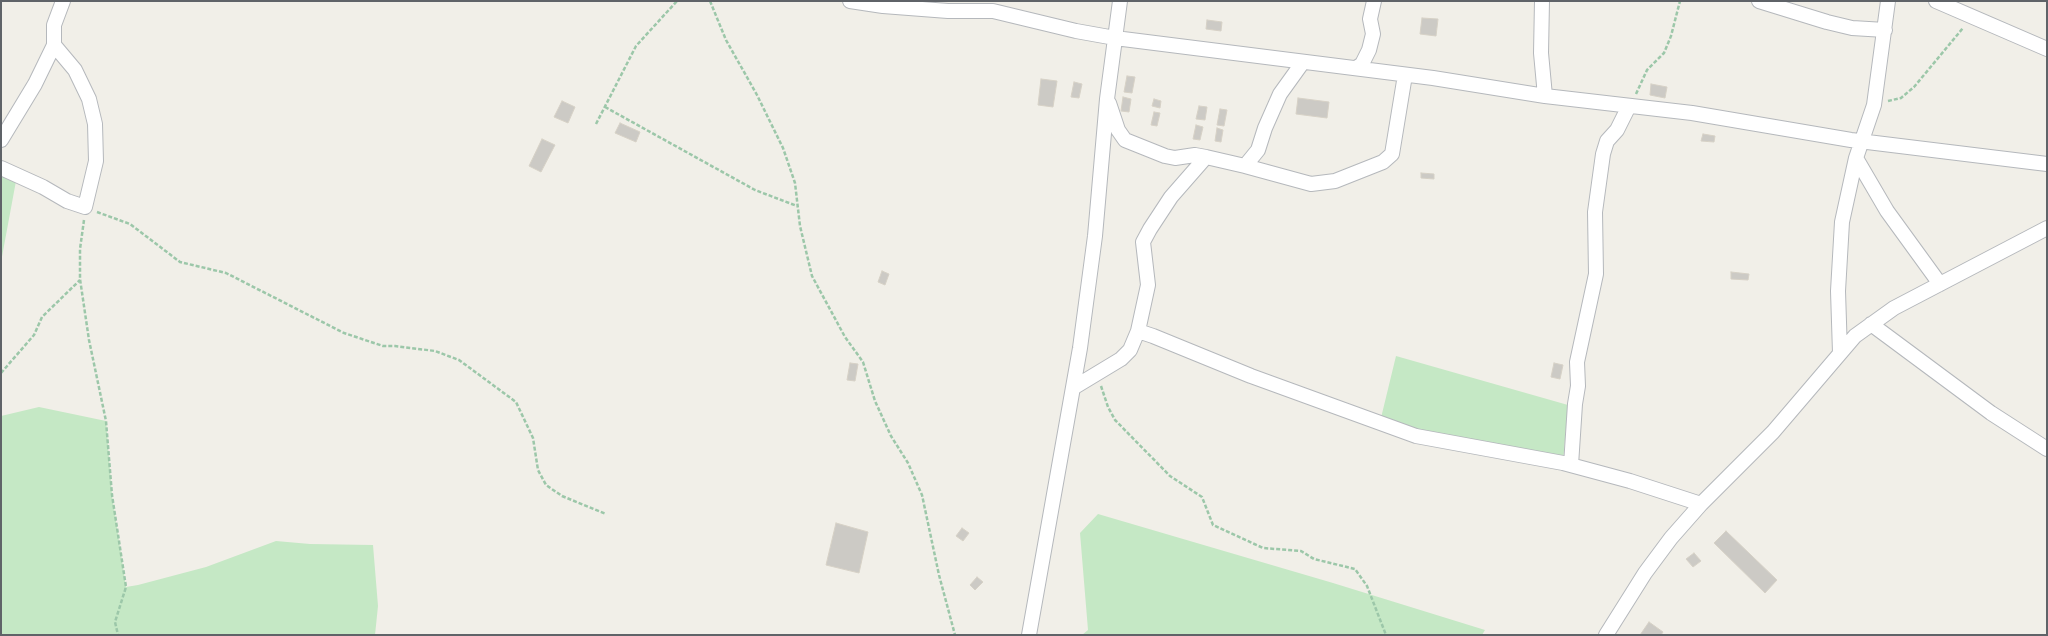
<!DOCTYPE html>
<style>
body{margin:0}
#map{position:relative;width:2048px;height:636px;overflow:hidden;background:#f1efe8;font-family:Poppins,sans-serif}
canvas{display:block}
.frame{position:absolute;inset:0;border:2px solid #5f6368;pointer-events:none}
</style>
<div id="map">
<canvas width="2048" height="636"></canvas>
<div class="frame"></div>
</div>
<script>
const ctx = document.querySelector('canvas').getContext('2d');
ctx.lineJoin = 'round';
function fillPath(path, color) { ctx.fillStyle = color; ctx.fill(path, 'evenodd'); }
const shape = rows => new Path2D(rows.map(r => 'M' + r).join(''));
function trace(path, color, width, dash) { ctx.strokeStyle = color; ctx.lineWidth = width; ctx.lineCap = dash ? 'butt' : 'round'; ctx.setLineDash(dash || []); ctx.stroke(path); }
fillPath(shape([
 [1,173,16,181,1,262],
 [1396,356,1568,405,1563,462,1380,422],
 [39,407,106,421,112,495,126,587,138,585,206,567,276,541,310,544,373,545,378,606,375,635,1,635,1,416],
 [1098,514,1333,583,1485,630,1482,635,1082,635,1088,630,1080,533]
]), '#c5e8c5');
const building = shape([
 [1422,18,1438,19,1436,36,1420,34,1422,18],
 [1207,20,1222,22,1221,31,1206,29,1207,20],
 [1127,76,1135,77,1132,93,1124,92,1127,76],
 [1041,79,1057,81,1053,107,1038,105,1041,79],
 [1074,82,1082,84,1079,98,1071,97,1074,82],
 [1651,84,1667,87,1665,98,1650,95,1651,84],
 [1123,97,1131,99,1129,112,1121,111,1123,97],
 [1298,98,1329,102,1327,118,1296,114,1298,98],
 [1154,99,1161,101,1160,108,1152,106,1154,99],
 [562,101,575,107,568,123,554,117,562,101],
 [1199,106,1207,107,1205,120,1196,119,1199,106],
 [1220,109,1227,110,1224,126,1217,125,1220,109],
 [1154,112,1160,113,1157,126,1151,125,1154,112],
 [620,123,640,132,636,142,615,133,620,123],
 [1196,125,1203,127,1200,140,1193,139,1196,125],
 [1217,128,1223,130,1221,142,1215,141,1217,128],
 [1703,134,1715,136,1714,142,1701,141,1703,134],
 [542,139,555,145,541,172,529,166,542,139],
 [1421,173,1434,174,1434,179,1421,178,1421,173],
 [882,271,889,274,885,285,878,282,882,271],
 [1731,272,1749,274,1748,280,1731,279,1731,272],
 [850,363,858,364,855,381,847,380,850,363],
 [1554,363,1563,365,1560,379,1551,377,1554,363],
 [836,523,868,532,859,573,826,565,836,523],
 [962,528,969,533,963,541,956,536,962,528],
 [1726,531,1777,580,1765,593,1714,543,1726,531],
 [1694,553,1701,561,1693,567,1686,559,1694,553],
 [977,577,983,582,975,590,970,585,977,577],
 [1649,622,1663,632,1661,635,1640,635,1649,622]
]);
fillPath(building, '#cccac5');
trace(building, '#d6d1c6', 1);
const minor = shape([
 [850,1,883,6,948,11,993,11,1076,31,1115,38,1433,78,1545,96,1692,113,1851,140,2047,164],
 [1542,1,1541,53,1545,96],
 [1759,1,1827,22,1852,28,1885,30],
 [1936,1,2047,49],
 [1303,62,1280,94,1265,128,1258,150,1245,166,1206,157,1171,197,1150,229,1143,242,1148,285,1138,331,1153,336,1251,376,1416,436,1563,463,1630,481,1701,504],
 [1356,68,1362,64,1369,50,1373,34,1370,19,1374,1],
 [1109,103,1118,130,1125,140,1165,156,1175,158,1195,155,1206,157],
 [1,140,35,84,54,45],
 [1856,158,1887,211,1940,284],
 [1245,166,1311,184,1335,181,1383,162,1392,154,1405,75],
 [1,168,43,187,67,201,85,207,96,161,95,124,89,99,75,70,54,45,54,25,63,1],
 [1871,324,1991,413,2047,449],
 [1840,353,1838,291,1842,222,1856,158,1874,105,1888,1],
 [1073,388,1121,359,1130,350,1138,331],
 [1571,465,1575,404,1578,386,1577,362,1596,274,1595,212,1603,154,1607,141,1617,130,1629,106],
 [1029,635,1080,348,1095,236,1107,99,1120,1],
 [1606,635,1645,573,1671,538,1701,504,1773,432,1855,336,1894,308,2047,228]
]);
trace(minor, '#b5b8bc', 16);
trace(shape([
 [710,1,726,40,757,95,783,148,795,183,800,226,812,276,845,337,863,362,875,401,891,436,908,463,922,495,939,575,955,635],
 [1636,94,1647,70,1664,53,1671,36,1680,1],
 [1888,101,1901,98,1914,87,1963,28],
 [605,107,755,190,797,206],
 [596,124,636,46,677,1],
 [97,212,130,224,180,262,226,273,344,333,383,346,395,346,435,351,459,360,516,402,533,438,538,470,546,485,562,496,606,514],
 [84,220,80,249,80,279,89,340,106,421,112,495,126,587,115,622,118,635],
 [1,373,34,335,42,317,80,280],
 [1101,386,1108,407,1115,420,1170,476,1202,497,1213,525,1263,548,1301,551,1314,559,1355,569,1367,586,1386,635]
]), '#9cc7a9', 2.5, [4, 2]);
trace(minor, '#fff', 14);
</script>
